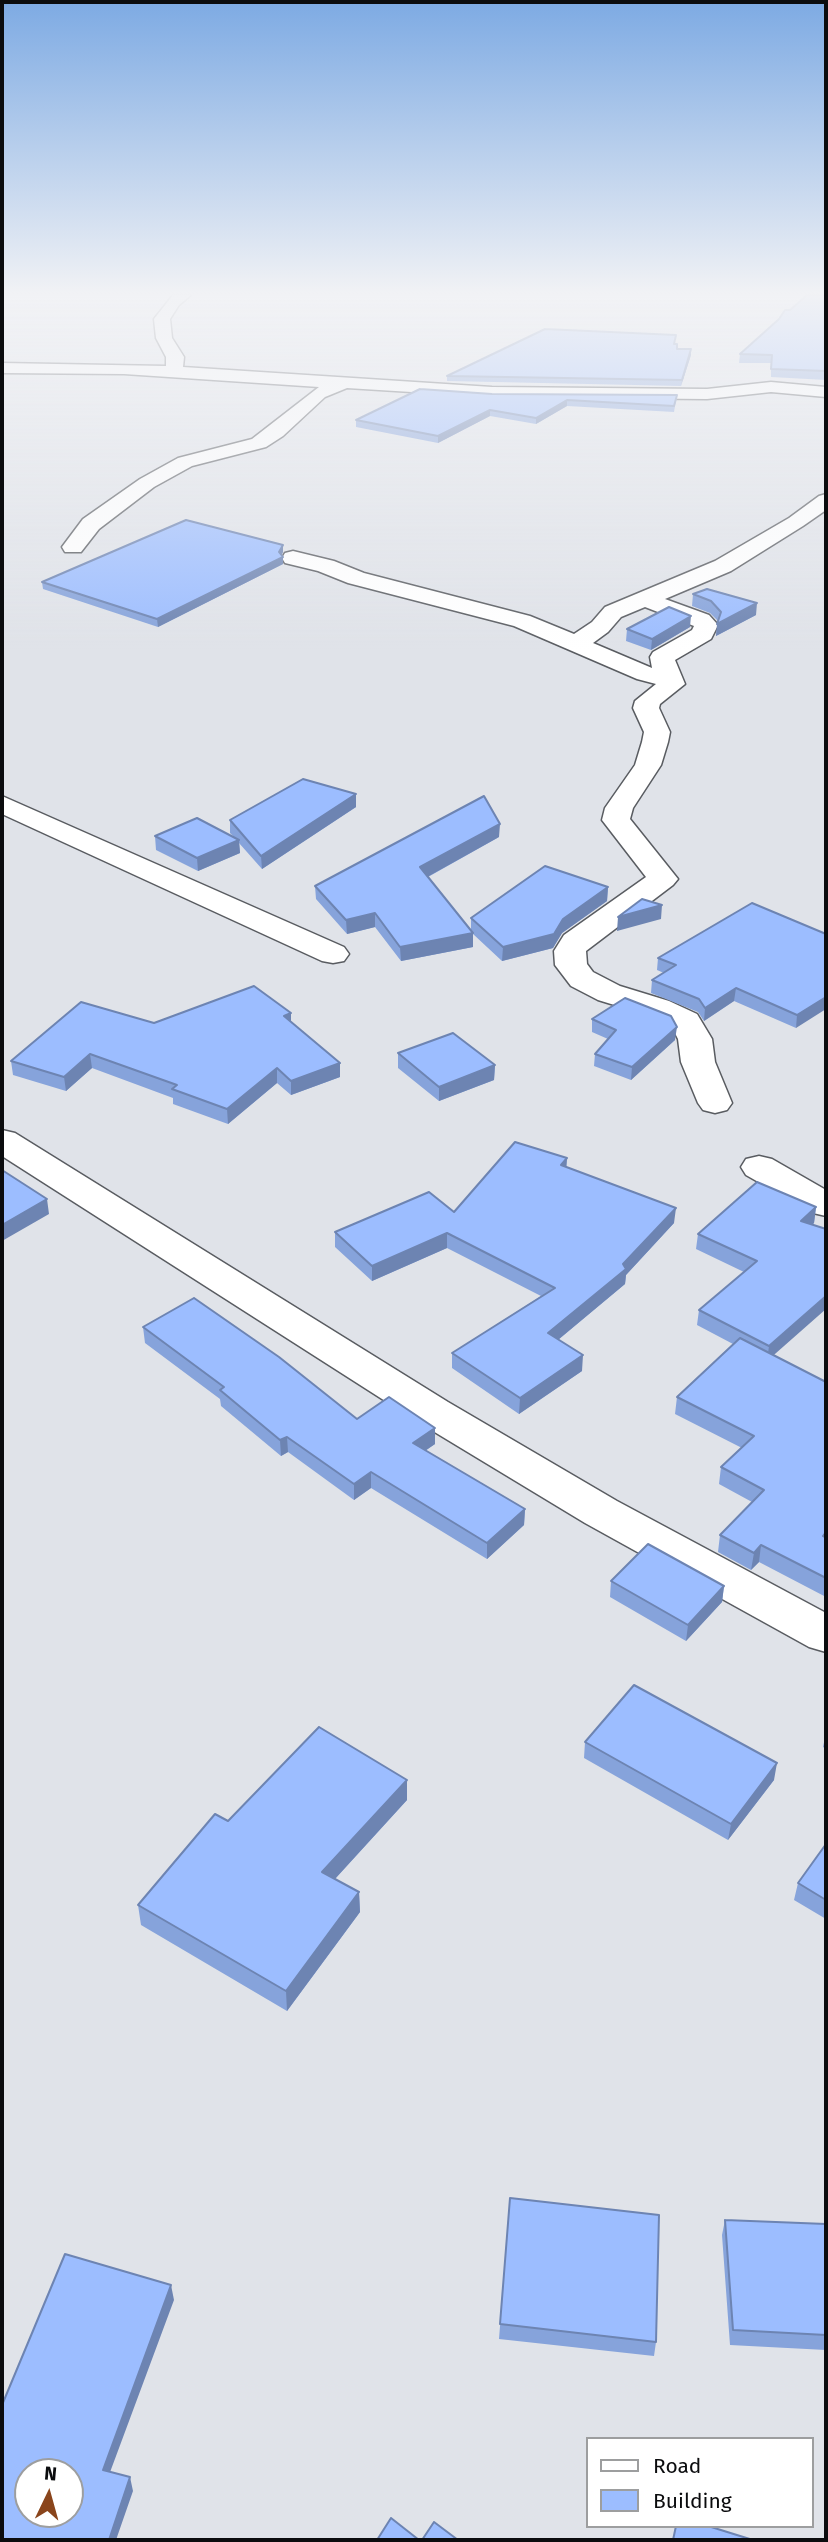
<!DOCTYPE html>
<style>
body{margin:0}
#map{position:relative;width:828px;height:2542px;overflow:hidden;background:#e0e3e9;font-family:"Fira Sans",sans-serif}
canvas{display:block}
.frame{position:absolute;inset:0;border:4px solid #0b0c0e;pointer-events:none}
.legend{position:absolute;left:586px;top:2437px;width:228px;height:91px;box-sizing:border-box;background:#fff;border:2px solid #9d9e9f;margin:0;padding:9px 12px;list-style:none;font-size:21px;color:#0b0c0e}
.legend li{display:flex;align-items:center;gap:14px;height:35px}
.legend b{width:35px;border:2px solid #9d9e9f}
.north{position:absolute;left:14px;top:2458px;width:70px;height:70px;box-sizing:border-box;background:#fff;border:2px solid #9d9e9f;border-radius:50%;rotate:5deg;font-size:19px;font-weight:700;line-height:28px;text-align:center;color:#0b0c0e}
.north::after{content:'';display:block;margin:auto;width:24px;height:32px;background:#8a451c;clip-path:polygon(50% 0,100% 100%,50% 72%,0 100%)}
</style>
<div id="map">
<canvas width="828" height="2542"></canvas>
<div class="frame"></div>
<ul class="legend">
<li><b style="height:9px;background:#fff"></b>Road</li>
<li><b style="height:19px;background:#9cbdff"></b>Building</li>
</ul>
<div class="north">N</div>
</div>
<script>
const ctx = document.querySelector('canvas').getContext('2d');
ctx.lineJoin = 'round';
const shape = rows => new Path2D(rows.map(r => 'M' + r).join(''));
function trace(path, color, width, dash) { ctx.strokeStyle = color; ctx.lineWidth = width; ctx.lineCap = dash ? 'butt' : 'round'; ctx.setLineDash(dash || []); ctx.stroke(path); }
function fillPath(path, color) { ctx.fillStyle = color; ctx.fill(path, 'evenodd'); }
const minor = shape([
 [173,295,191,295,179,305,170,319,172,338,184,357,183,367,492,387,707,389,771,382,826,387,826,397,771,392,707,399,492,397,347,388,325,397,283,436,266,447,192,466,154,487,99,529,81,552,65,552,62,547,83,519,140,479,178,458,252,439,319,387,124,374,2,373,2,363,166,366,166,357,156,338,154,319,173,295],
 [826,494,826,510,803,526,731,571,665,599,709,615,718,625,711,639,675,660,685,684,660,704,659,708,670,732,668,742,661,765,633,808,630,819,678,879,673,885,586,951,587,964,593,972,620,986,669,1001,697,1014,712,1039,715,1062,732,1103,727,1110,715,1113,703,1110,698,1103,681,1062,678,1039,672,1027,647,1015,598,1000,571,986,555,965,554,951,564,935,646,877,602,820,605,808,635,765,642,742,644,732,633,708,635,701,656,684,637,679,514,626,348,583,318,571,285,563,282,558,285,553,293,551,334,561,364,573,530,616,574,634,592,622,605,607,715,561,789,518,819,496,826,494],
 [645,607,694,626,692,630,653,652,650,657,652,668,593,643,608,632,621,617,645,607],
 [2,796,344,947,349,954,344,961,333,963,322,961,2,814,2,796],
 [2,1130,15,1133,448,1402,617,1501,826,1613,826,1652,809,1647,585,1523,418,1422,2,1156,2,1130],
 [759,1156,772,1159,826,1190,826,1216,813,1213,746,1175,741,1167,746,1159,759,1156]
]);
trace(minor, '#595c61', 3);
fillPath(minor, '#fff');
fillPath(shape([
 [826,295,826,380,771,377,771,363,739,363,740,354,790,310],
 [675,344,677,349,691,355,681,386,447,381,447,376],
 [492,394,677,395,674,412,567,406,536,424,490,416,438,443,356,427,356,420],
 [283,552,281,555,283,557,283,564,158,627,43,589,42,582],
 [693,594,756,615,716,636,718,621,710,613,692,606],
 [690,627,651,650,626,641,627,629],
 [356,794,356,807,262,869,239,843,240,853,198,871,156,850,155,836,234,837,230,833,230,820],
 [499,837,428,877,471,930,471,918,608,887,607,901,562,933,553,948,502,961,473,934,473,947,401,961,375,927,347,934,316,899,315,886],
 [826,934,796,1028,734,1001,704,1021,698,1012,651,993,652,980,664,973,657,970,658,958],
 [291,1013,291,1022,340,1077,291,1095,277,1083,228,1124,173,1104,173,1098,92,1068,66,1091,13,1075,11,1061,154,1023],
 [592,1019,675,1040,631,1080,594,1066,595,1054,608,1039,592,1032],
 [398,1053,495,1065,494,1080,439,1101,398,1068],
 [567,1158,566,1167,674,1223,626,1275,625,1284,558,1340,582,1371,519,1414,452,1368,452,1353,541,1296,447,1248,372,1281,335,1247,335,1232,454,1212],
 [816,1207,814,1223,812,1225,774,1355,826,1382,826,1597,759,1562,751,1570,718,1552,720,1535,752,1502,719,1484,721,1467,742,1448,675,1414,677,1397,733,1344,697,1325,699,1310,744,1272,696,1249,698,1234],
 [143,1327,357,1419,435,1444,425,1451,525,1509,524,1525,487,1559,371,1488,354,1500,288,1452,281,1456,221,1406,220,1399,145,1343],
 [611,1581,724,1586,722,1602,686,1641,610,1597],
 [826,1733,826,1749,823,1747],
 [585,1742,774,1780,728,1840,584,1758],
 [407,1780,407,1800,335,1879,359,1892,360,1912,287,2011,141,1925,138,1905,228,1821],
 [826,1844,826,1919,794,1900,798,1883],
 [510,2198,656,2342,654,2356,499,2339],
 [725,2220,826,2224,826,2350,730,2345,722,2235]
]), '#86a3db');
fillPath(shape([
 [691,349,691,355,681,386,682,380],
 [567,400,567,406,536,424,536,418],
 [490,410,490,416,438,443,438,436],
 [283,545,283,552,280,559,283,557,283,564,158,627,157,619,279,552],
 [757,603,756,615,716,636,717,624],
 [691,616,690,627,651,650,652,639],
 [356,794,356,807,262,869,261,856],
 [500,824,499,837,420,881,420,867],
 [239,840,240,853,198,871,197,858],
 [608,887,607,901,562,933,553,948,502,961,503,947,563,919],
 [662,905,661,919,617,931,618,917],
 [375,913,375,927,347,934,346,920],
 [473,933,473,947,401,961,400,947],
 [736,988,734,1001,704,1021,705,1008],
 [826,997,826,1009,796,1028,797,1015],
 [291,1013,291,1027,284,1016],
 [677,1027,675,1040,631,1080,632,1067],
 [90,1054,92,1068,66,1091,64,1077],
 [340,1063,340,1077,291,1095,291,1081],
 [495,1065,494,1080,439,1101,439,1087],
 [277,1068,277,1083,228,1124,227,1109],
 [567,1158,566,1173,561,1165],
 [47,1199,49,1214,2,1241,2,1225],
 [816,1207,814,1223,799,1237,801,1221],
 [676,1208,674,1223,626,1275,625,1284,547,1349,548,1333,623,1264],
 [447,1233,447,1248,372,1281,372,1266],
 [826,1296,826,1309,767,1361,769,1346],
 [583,1355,582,1371,519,1414,520,1398],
 [435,1428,435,1444,413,1459,413,1443],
 [287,1437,288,1452,281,1456,280,1440],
 [371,1472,371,1488,354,1500,354,1484],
 [525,1509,524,1525,487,1559,487,1543],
 [761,1545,759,1562,751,1570,754,1553],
 [724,1586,722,1602,686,1641,688,1625],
 [777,1763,774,1780,728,1840,731,1824],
 [407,1780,407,1800,323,1892,322,1872],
 [359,1892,360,1912,287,2011,286,1991],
 [171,2285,174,2300,106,2483,103,2470],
 [130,2477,133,2491,116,2540,109,2540]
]), '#6d84b2');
const building = shape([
 [807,295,826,295,826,371,771,369,772,355,740,354,779,319,785,310,790,310,807,295],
 [545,329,676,335,674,344,677,344,677,349,691,349,682,380,447,376,545,329],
 [420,389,492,394,677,395,674,406,567,400,536,418,490,410,438,436,356,420,420,389],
 [186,520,283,545,279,552,283,557,157,619,42,582,186,520],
 [707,589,757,603,717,624,721,612,711,601,693,594,707,589],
 [669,607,691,616,652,639,627,629,669,607],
 [303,779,356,794,261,856,230,820,303,779],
 [484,796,500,824,420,867,473,933,400,947,375,913,346,920,315,886,484,796],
 [197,818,239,840,197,858,155,836,197,818],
 [545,866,608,887,563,919,554,934,503,947,471,918,545,866],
 [642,899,662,905,618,917,642,899],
 [752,903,826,934,826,997,797,1015,736,988,705,1008,699,999,652,980,676,965,658,958,752,903],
 [254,986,291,1013,284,1016,340,1063,291,1081,277,1068,227,1109,172,1089,177,1085,90,1054,64,1077,11,1061,81,1002,154,1023,254,986],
 [625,998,671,1016,677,1027,632,1067,595,1054,616,1030,592,1019,625,998],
 [453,1033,495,1065,439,1087,398,1053,453,1033],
 [515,1142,567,1158,561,1165,676,1208,623,1264,626,1269,548,1333,583,1355,520,1398,452,1353,555,1288,447,1233,372,1266,335,1232,429,1192,454,1212,515,1142],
 [2,1170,47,1199,2,1225,2,1170],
 [757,1182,816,1207,801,1221,826,1229,826,1296,769,1346,699,1310,757,1261,698,1234,757,1182],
 [194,1298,279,1357,357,1419,389,1397,435,1428,413,1443,525,1509,487,1543,371,1472,354,1484,287,1437,280,1440,220,1390,224,1387,143,1327,194,1298],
 [740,1338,826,1382,826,1532,823,1536,826,1538,826,1578,761,1545,754,1553,720,1535,764,1490,721,1467,754,1436,677,1397,740,1338],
 [648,1544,724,1586,688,1625,611,1581,648,1544],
 [634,1685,777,1763,731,1824,585,1742,634,1685],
 [319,1727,407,1780,322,1872,359,1892,286,1991,138,1905,215,1814,228,1821,319,1727],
 [826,1844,826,1900,798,1883,826,1844],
 [510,2198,659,2215,656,2342,500,2324,510,2198],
 [725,2220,826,2224,826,2335,733,2330,725,2220],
 [65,2254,171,2285,103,2470,130,2477,109,2540,2,2540,2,2405,65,2254],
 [28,2472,70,2472,70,2514,28,2514,28,2472],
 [391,2518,419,2540,377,2540,391,2518],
 [434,2522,458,2540,422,2540,434,2522],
 [676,2526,708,2526,753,2540,673,2540,676,2526]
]);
fillPath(building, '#9cbdff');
trace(building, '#6d84b2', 2);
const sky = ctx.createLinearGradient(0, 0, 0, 651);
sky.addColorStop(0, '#7daae3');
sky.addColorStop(0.45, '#f1f2f5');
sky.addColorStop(1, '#f1f2f500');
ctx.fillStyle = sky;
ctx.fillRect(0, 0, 828, 651);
</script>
